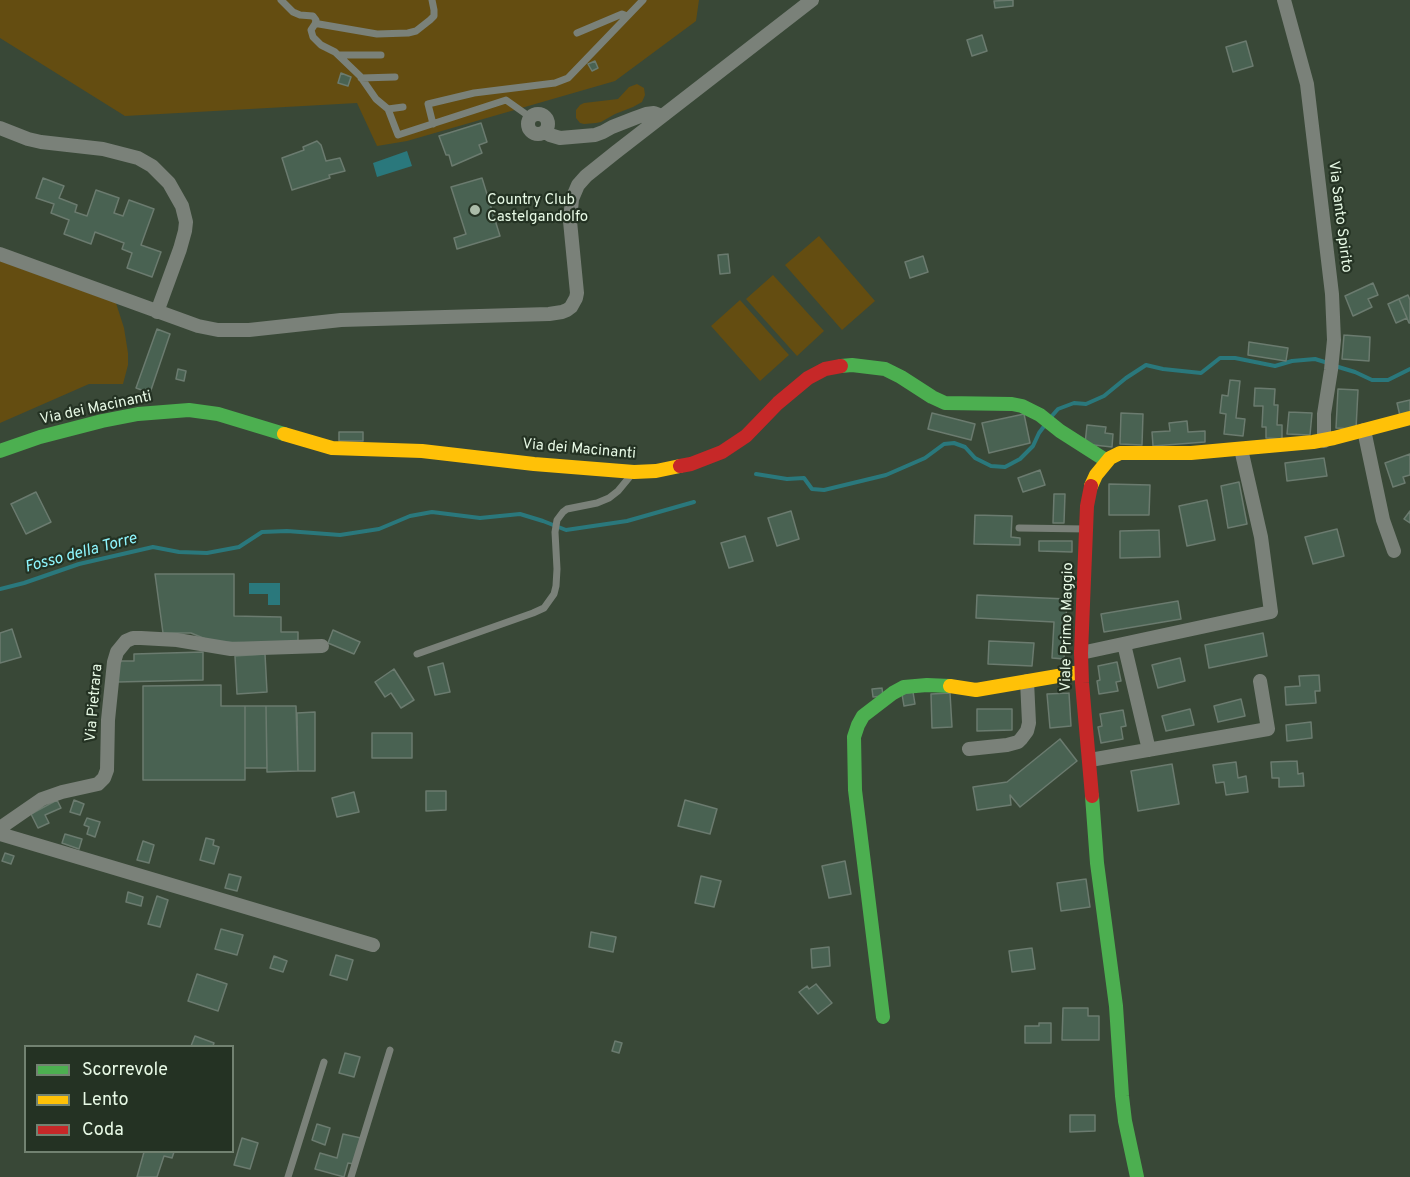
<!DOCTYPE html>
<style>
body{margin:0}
#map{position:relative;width:1410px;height:1177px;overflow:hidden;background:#394837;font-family:Overpass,sans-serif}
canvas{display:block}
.legend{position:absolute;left:24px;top:1045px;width:210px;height:108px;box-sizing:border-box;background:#243223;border:2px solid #728271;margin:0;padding:8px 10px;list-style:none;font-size:18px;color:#e7f9e5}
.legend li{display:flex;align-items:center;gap:12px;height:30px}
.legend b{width:30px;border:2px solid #728271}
</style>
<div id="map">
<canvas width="1410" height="1177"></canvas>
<ul class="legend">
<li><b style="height:8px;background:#4caf50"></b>Scorrevole</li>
<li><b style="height:8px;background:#ffc107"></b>Lento</li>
<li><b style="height:8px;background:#c62828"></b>Coda</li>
</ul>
</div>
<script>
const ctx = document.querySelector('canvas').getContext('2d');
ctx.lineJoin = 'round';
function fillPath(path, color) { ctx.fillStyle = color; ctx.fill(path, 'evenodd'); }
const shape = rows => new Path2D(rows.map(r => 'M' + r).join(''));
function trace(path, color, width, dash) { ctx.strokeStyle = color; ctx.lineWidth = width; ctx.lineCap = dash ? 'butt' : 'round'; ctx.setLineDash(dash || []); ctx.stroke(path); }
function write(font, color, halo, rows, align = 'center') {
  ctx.font = font + ' Overpass,sans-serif'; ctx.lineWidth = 4.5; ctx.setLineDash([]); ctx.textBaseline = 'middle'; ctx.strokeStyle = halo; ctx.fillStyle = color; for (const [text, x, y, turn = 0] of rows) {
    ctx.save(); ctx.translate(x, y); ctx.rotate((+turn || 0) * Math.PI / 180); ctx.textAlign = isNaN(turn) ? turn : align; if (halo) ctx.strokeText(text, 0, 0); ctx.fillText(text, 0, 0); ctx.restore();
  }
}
fillPath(shape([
 [0,0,699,0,696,21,615,81,407,141,377,146,357,103,125,116,0,38],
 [637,84,644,88,645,95,642,102,633,107,615,114,601,122,596,123,584,124,580,123,576,118,576,110,580,105,584,103,618,99,629,87],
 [819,236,875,301,842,330,785,265],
 [0,261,116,303,124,328,128,353,128,365,123,384,89,384,0,423],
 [773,275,824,331,797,356,746,299],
 [740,300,789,355,760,381,711,326]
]), '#644d11');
fillPath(shape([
 [407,151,412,166,377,177,373,163],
 [249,583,280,583,280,605,268,605,268,594,249,594]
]), '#2a787c');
trace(shape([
 [1335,366,1355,372,1372,380,1388,380,1410,369],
 [1051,417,1058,409,1074,403,1086,404,1104,396,1126,378,1146,365,1163,369,1201,373,1220,358,1235,358,1275,366,1292,361,1315,359,1328,363],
 [756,474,787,479,804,478,812,489,824,490,886,475,925,458,944,444,954,443,965,447,975,458,991,466,1005,467,1020,459,1033,446,1039,433,1045,425],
 [0,589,24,583,79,564,153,547,179,552,207,553,239,547,262,532,287,531,340,535,379,529,410,516,432,512,480,518,520,514,543,521,566,530,627,521,694,502]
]), '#2a787c', 4);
const building = shape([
 [1013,0,1013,6,995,8,994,1,1013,0],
 [982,35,987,51,972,56,967,40,982,35],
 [1246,41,1253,66,1233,72,1226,47,1246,41],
 [595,61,598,68,592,71,588,64,595,61],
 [341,73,351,77,348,86,338,83,341,73],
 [481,123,487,142,479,145,482,153,452,166,449,155,446,155,439,136,481,123],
 [317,141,321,145,326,161,340,158,345,171,329,175,330,178,292,190,282,158,304,150,303,147,317,141],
 [43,178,64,186,59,198,77,205,75,212,87,216,96,190,119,198,114,213,123,216,129,200,154,209,141,245,161,252,152,277,127,268,132,253,122,249,124,243,95,232,91,244,64,234,69,220,51,213,54,204,36,198,43,178],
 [482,178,500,236,457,249,454,238,466,234,451,187,482,178],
 [728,254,730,273,720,274,718,255,728,254],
 [923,256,928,272,910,278,905,262,923,256],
 [1373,283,1378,295,1368,299,1372,307,1353,316,1345,296,1373,283],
 [1408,295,1410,300,1410,323,1409,323,1399,299,1408,295],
 [1399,299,1407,318,1396,323,1388,304,1399,299],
 [157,329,170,334,150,393,136,388,157,329],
 [1344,335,1370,337,1369,361,1342,359,1344,335],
 [1249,342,1288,348,1286,361,1248,355,1249,342],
 [178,369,186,371,184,381,176,379,178,369],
 [1230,380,1240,381,1236,418,1245,419,1243,436,1224,434,1226,414,1220,413,1222,395,1228,396,1230,380],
 [1255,388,1275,389,1274,405,1278,405,1277,425,1282,425,1282,439,1266,438,1266,427,1262,427,1263,406,1254,406,1255,388],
 [1338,389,1358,390,1356,429,1336,428,1338,389],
 [1410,400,1410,413,1400,416,1397,403,1410,400],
 [1289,412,1312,413,1310,435,1287,434,1289,412],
 [932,413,975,424,971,440,928,429,932,413],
 [1121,413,1143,414,1142,445,1120,444,1121,413],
 [1024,414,1030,443,989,453,982,423,1024,414],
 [1187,421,1188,432,1205,431,1205,442,1153,446,1152,432,1170,431,1169,423,1187,421],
 [1087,425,1106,427,1105,433,1113,434,1112,447,1085,444,1087,425],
 [339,432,363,432,363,441,339,441,339,432],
 [1410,454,1410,475,1403,477,1405,483,1393,487,1385,463,1410,454],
 [1324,458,1327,476,1287,481,1285,463,1324,458],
 [1040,470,1045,485,1023,492,1018,478,1040,470],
 [1239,482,1247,524,1228,528,1221,486,1239,482],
 [1109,484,1150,485,1149,515,1109,515,1109,484],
 [36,492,51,522,26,534,11,504,36,492],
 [1054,494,1065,494,1064,523,1053,523,1054,494],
 [1207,500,1215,540,1187,546,1179,506,1207,500],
 [791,511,799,539,777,546,768,518,791,511],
 [1410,511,1410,523,1404,519,1410,511],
 [975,515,1012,516,1011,537,1020,538,1020,545,974,544,975,515],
 [1337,529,1344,556,1313,564,1305,537,1337,529],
 [1159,530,1160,557,1120,558,1120,531,1159,530],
 [745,536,753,561,729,568,721,543,745,536],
 [1039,541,1072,541,1072,552,1039,551,1039,541],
 [155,574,234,574,234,616,281,617,281,632,298,632,298,644,213,642,191,633,163,633,155,574],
 [977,595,1067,599,1064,659,1052,658,1054,622,976,618,977,595],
 [1178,601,1181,619,1104,632,1101,614,1178,601],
 [12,629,21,657,0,663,0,633,12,629],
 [333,630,360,642,354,654,328,643,333,630],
 [1263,633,1267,656,1209,668,1205,645,1263,633],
 [989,641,1034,643,1032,666,988,664,989,641],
 [203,652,203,680,117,682,117,661,134,661,134,654,203,652],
 [265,654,267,692,237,694,235,656,265,654],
 [1180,658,1185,681,1158,688,1152,665,1180,658],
 [1117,662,1121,681,1116,682,1118,691,1099,694,1097,681,1100,680,1098,666,1117,662],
 [443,663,450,692,435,695,428,667,443,663],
 [394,669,414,700,401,708,391,693,385,697,375,682,394,669],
 [1319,675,1320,691,1315,691,1316,703,1286,705,1285,687,1300,686,1299,676,1319,675],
 [221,685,221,706,245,706,245,780,143,780,143,686,221,685],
 [882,688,883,696,873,697,872,689,882,688],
 [913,692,915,704,904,706,902,694,913,692],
 [950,693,952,727,932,728,931,694,950,693],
 [1069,693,1071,726,1050,728,1047,694,1069,693],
 [1241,699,1245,716,1218,722,1214,706,1241,699],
 [245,706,266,706,267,768,245,768,245,706],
 [266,706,296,706,298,771,267,772,266,706],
 [977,709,1012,709,1012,730,977,731,977,709],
 [1190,709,1194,725,1166,731,1162,716,1190,709],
 [1123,710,1126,726,1121,727,1123,739,1101,743,1098,727,1102,726,1100,714,1123,710],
 [315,712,315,771,298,771,297,713,315,712],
 [1311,722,1312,738,1287,741,1286,725,1311,722],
 [372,733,412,733,412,758,372,758,372,733],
 [1060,739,1077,761,1020,807,1010,795,1011,805,977,810,973,787,1007,782,1060,739],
 [1297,761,1298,774,1303,773,1304,786,1279,787,1279,778,1272,778,1271,762,1297,761],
 [1236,762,1238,778,1246,776,1248,792,1226,795,1224,782,1216,783,1213,765,1236,762],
 [1172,764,1179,804,1138,811,1131,771,1172,764],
 [426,791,446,791,446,810,426,811,426,791],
 [354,792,359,812,337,817,332,798,354,792],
 [57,800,61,808,45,815,49,823,38,828,31,814,57,800],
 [74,800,84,804,80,815,70,812,74,800],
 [685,800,717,809,710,834,678,826,685,800],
 [87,818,100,822,95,837,87,834,89,827,84,825,87,818],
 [65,834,82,839,79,849,62,843,65,834],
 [206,838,214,840,213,845,219,847,214,864,200,860,206,838],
 [143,841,154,845,149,863,137,860,143,841],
 [5,853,14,856,11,864,2,861,5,853],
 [845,861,851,894,829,898,822,866,845,861],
 [229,874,241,877,237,891,225,888,229,874],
 [701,876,721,881,714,907,695,903,701,876],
 [1086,879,1090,907,1061,911,1057,883,1086,879],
 [128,892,143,897,141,906,126,902,128,892],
 [157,896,168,900,160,927,148,924,157,896],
 [221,929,243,935,237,955,215,949,221,929],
 [591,932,616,937,613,952,589,947,591,932],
 [829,947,830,966,812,968,811,949,829,947],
 [1032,948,1035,969,1012,972,1009,951,1032,948],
 [336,955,353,960,347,980,330,975,336,955],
 [274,956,287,961,283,972,270,968,274,956],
 [197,974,227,984,218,1011,188,1001,197,974],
 [816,984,832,1003,818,1014,799,992,807,986,809,989,816,984],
 [1063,1008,1088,1008,1088,1016,1099,1016,1099,1040,1062,1040,1063,1008],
 [1039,1023,1051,1023,1051,1043,1025,1043,1025,1026,1039,1026,1039,1023],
 [195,1036,214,1043,213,1046,191,1046,195,1036],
 [615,1041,622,1043,619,1053,612,1051,615,1041],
 [345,1053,360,1057,354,1077,339,1073,345,1053],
 [1070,1115,1095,1115,1095,1131,1070,1132,1070,1115],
 [317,1124,330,1128,325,1145,312,1140,317,1124],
 [343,1134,361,1138,354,1164,348,1163,344,1177,315,1169,320,1153,337,1158,343,1134],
 [242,1138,258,1143,250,1169,234,1165,242,1138],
 [144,1152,174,1152,172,1158,164,1156,157,1177,137,1177,144,1152]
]);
fillPath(building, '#496252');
trace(building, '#6b7b6f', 1.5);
trace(shape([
 [281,0,293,12,300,15,313,16,316,20,315,24],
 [577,33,622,14,627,16],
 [339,55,381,55],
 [361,78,395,77],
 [403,107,388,109,376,99,360,76,335,52,321,45,313,37,311,30,315,24,319,24,377,34,408,33,416,31,430,20,434,16,434,10,432,0],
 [388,109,398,135,506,100,530,117],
 [433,124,428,104,474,93,555,83,568,78,643,0],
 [1019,528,1086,529],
 [417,654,533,613,544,608,554,594,556,586,557,569,555,532,557,520,563,512,567,509,597,503,609,498,618,491,632,474],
 [288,1177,324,1062],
 [351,1177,390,1050]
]), '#7a8179', 7);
trace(shape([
 [1284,0,1307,84,1332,294,1334,340,1331,370,1324,414,1324,441],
 '528 124a10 10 0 1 1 20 0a10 10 0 1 1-20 0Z',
 [0,128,28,139,41,142,103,149,138,158,152,166,169,183,182,206,186,222,185,231,180,249,157,312],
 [545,132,550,135,560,138,595,135,603,132,612,127,635,118,646,114,654,113,662,116],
 [0,254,198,326,218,330,249,330,341,320,549,314,562,312,567,310,571,307,576,298,577,293,570,221,572,199,578,185,586,176,616,152,812,0],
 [1364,430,1383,520,1394,551],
 [1124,644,1149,750],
 [1081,653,1271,612,1261,537,1241,449],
 [969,749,1007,745,1018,742,1021,739,1027,731,1029,723,1027,681],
 [1090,760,1268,729,1260,681],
 [0,828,42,799,62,792,98,784,104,778,107,770,108,720,114,662,117,652,126,641,133,638,141,638,177,640,231,649,322,646],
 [0,834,373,945]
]), '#7a8179', 14);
trace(shape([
 [841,366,852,365,885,369,901,377,932,397,945,403,1012,404,1022,406,1040,415,1060,431,1107,461],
 [0,451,40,437,102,421,138,414,189,410,218,414,284,434],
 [1092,796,1097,863,1116,1006,1122,1096,1125,1121,1137,1177],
 [883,1017,855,790,854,737,858,725,863,716,893,693,904,687,927,685,950,686]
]), '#4caf50', 14);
trace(shape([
 [284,434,332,448,422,451,534,464,634,472,656,471,680,466],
 [1091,486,1096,475,1110,458,1120,453,1191,453,1313,442,1334,438,1410,418],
 [950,686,976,690,1081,672]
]), '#ffc107', 14);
trace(shape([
 [680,466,691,464,722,452,746,436,778,403,808,378,825,369,841,366],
 [1091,486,1087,506,1081,653,1082,683,1092,796]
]), '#c62828', 14);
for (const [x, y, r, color] of [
 [475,210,6,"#aabba8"]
]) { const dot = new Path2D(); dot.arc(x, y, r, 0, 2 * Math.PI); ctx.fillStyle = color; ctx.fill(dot); trace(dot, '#243223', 2); }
write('15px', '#e7f9e5', '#243223', [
 ["Country Club",487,201],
 ["Castelgandolfo",487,218]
], 'left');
write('15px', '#e7f9e5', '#243223', [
 ["Via Santo Spirito",1339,217,83],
 ["Via dei Macinanti",96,409,-12],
 ["Via dei Macinanti",579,450,5],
 ["Viale Primo Maggio",1068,627,-89],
 ["Via Pietrara",95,703,-85]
]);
write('italic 16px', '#8ff6fe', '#243223', [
 ["Fosso della Torre",81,554,-15]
]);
</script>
